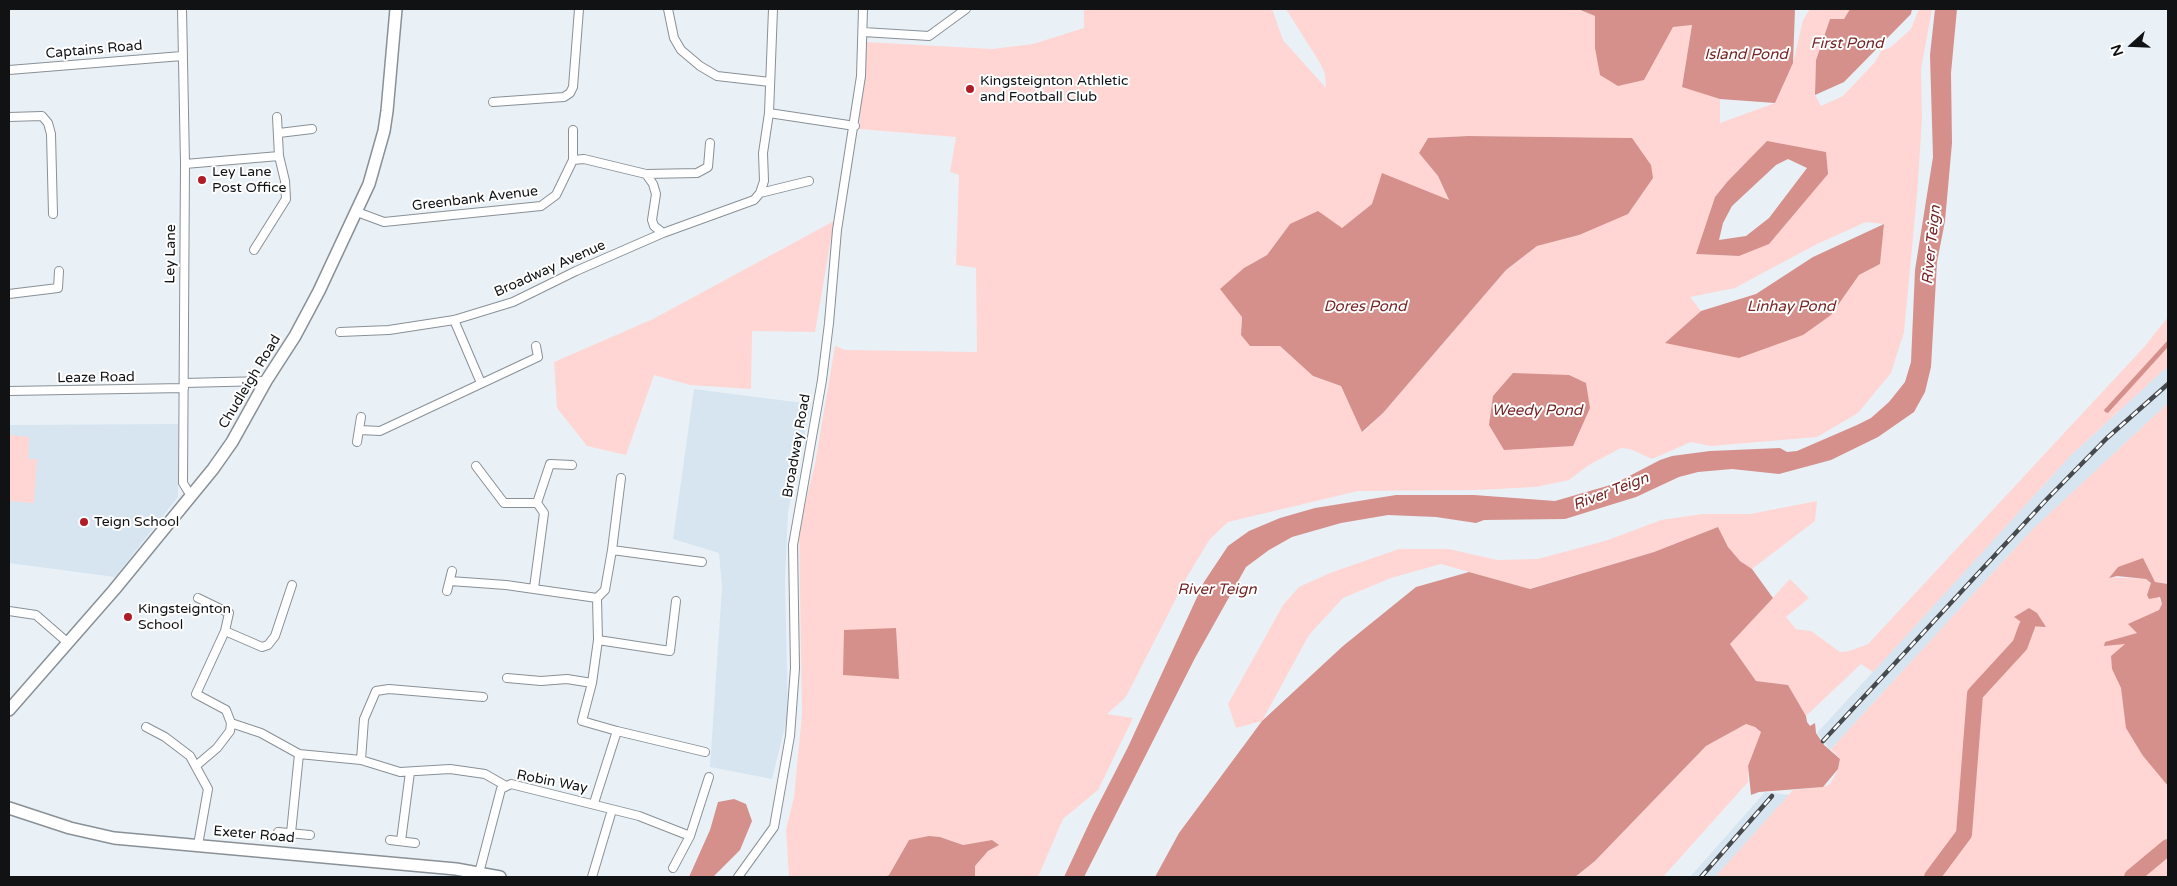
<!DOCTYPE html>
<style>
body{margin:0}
#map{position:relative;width:2177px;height:886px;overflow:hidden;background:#e9f1f7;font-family:"Varela Round",sans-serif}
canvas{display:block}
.frame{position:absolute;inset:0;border:10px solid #101214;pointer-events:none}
.north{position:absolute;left:2107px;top:20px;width:50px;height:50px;-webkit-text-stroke:4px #fff;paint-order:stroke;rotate:250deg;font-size:14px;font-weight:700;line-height:20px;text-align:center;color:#101214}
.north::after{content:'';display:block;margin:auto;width:18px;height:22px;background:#101214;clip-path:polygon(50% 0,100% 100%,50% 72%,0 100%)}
</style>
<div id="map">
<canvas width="2177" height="886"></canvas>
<div class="frame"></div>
<div class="north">N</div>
</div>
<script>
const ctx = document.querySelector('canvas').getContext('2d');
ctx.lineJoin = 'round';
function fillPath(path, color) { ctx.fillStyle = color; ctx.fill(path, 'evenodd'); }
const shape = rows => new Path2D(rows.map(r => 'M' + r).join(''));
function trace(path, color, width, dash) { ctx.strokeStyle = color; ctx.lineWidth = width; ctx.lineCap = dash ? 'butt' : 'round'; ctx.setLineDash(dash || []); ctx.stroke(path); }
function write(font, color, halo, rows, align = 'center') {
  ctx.font = font + ' "Varela Round",sans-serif'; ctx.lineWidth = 4; ctx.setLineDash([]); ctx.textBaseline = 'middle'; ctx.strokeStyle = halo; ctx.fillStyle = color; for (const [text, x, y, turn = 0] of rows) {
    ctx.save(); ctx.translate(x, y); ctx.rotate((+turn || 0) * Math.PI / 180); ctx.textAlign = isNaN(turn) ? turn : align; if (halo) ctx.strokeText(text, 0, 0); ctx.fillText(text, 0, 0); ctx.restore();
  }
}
fillPath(shape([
 [2168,366,2168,403,2032,530,1830,750,1817,733,2071,455],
 [694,389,811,404,788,512,785,580,788,715,772,779,710,767,722,587,719,553,673,539],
 [178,424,178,497,115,577,9,563,9,425],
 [1765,792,1790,795,1715,877,1690,877]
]), '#d6e5f0');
fillPath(shape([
 [1084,9,1272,9,1283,40,1326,88,1325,74,1320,63,1286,9,1578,9,1595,16,1595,48,1643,80,1672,27,1692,25,1682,86,1720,99,1720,123,1775,103,1793,63,1803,20,1810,9,1850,9,1844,19,1830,19,1816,60,1815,95,1821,106,1843,96,1875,62,1881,51,1891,47,1911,29,1919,9,1932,9,1921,69,1922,119,1917,195,1904,332,1891,373,1858,413,1817,437,1711,446,1691,442,1652,459,1630,449,1621,448,1589,465,1569,480,1536,487,1476,490,1358,491,1228,522,1210,539,1188,575,1126,697,1107,714,1133,718,1098,790,1063,819,1038,877,975,877,975,866,988,851,998,845,992,840,963,845,940,837,909,840,889,875,885,877,789,877,786,830,794,797,802,714,799,528,815,464,835,346,845,350,977,352,976,268,956,265,959,175,950,172,956,137,859,129,866,42,992,49,1033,44,1084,28],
 [1468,136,1631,138,1579,235,1537,246,1506,270,1383,413,1363,432,1341,386,1313,376,1280,346,1250,346,1241,335,1244,268,1267,255,1290,224,1342,228,1372,204,1422,191,1449,201,1438,176,1419,153,1428,138],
 [1767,142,1826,152,1739,256,1696,254,1715,197,1727,182],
 [1866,222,1884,224,1880,264,1859,275,1831,315,1666,343,1701,311,1690,297,1735,288,1817,244],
 [834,221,815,332,752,331,751,389,690,385,654,375,626,455,587,446,557,408,554,362,653,319],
 [2168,317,2168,340,2104,410,2168,347,2168,366,2071,455,1873,672,1861,664,1806,716,1788,685,1756,681,1730,644,1790,579,1809,598,1786,617,1796,629,1811,631,1840,652,1850,651,1868,644,2145,346],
 [2168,403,2168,584,2155,582,2118,567,2110,577,2146,579,2151,583,2162,604,2159,610,2129,624,2138,633,2115,639,2126,644,2112,669,2121,688,2124,705,2143,756,2168,786,2168,877,1715,877,1793,790,1823,787,1830,784,1838,770,1840,759,1831,749,2032,530],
 [2029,608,2046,627,2027,626,2015,617],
 [9,435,29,437,28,459,37,459,34,503,9,501],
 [1817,501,1815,521,1752,569,1740,561,1728,547,1718,527,1654,552,1529,589,1441,564,1391,578,1343,598,1309,635,1262,721,1236,728,1228,704,1283,605,1299,587,1330,573,1399,549,1449,549,1497,560,1538,559,1608,540,1661,520,1702,514,1750,514],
 [1746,724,1755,727,1761,732,1748,766,1748,782,1663,877,1575,877,1595,861,1706,746]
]), '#ffd6d3');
fillPath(shape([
 [1578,9,1795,9,1793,63,1775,103,1720,99,1682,87,1692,25,1673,27,1644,80,1618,86,1600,75,1595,48,1595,16],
 [1850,9,1912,9,1911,14,1844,82,1815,95,1816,60,1830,19,1844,19],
 [1935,9,1957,9,1951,73,1952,143,1945,221,1937,262,1931,367,1925,392,1914,412,1878,437,1831,460,1779,474,1732,469,1698,472,1679,477,1636,497,1565,519,1484,520,1476,523,1436,517,1388,515,1341,523,1292,537,1269,550,1246,567,1195,658,1084,877,1064,877,1093,815,1128,747,1204,582,1228,546,1249,531,1280,518,1315,508,1396,495,1474,495,1555,501,1614,484,1660,460,1672,456,1710,451,1780,448,1787,452,1797,451,1857,425,1871,418,1889,402,1905,382,1911,362,1915,270,1933,157,1930,55],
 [1468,136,1632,138,1651,165,1653,178,1628,214,1579,235,1537,246,1506,270,1383,413,1362,432,1341,386,1313,376,1280,346,1250,346,1241,335,1242,317,1220,289,1244,268,1267,255,1290,224,1318,211,1342,228,1372,204,1382,173,1449,200,1438,176,1419,153,1428,138],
 [1767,141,1826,152,1828,174,1769,244,1739,256,1696,254,1715,197,1727,182],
 [1788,159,1807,168,1769,218,1746,236,1719,240,1723,223,1732,206,1776,165],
 [1884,224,1880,264,1859,275,1831,315,1803,335,1739,358,1665,343,1701,311,1756,294,1813,257],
 [2168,340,2168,347,2108,413,2105,412,2104,410],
 [1513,373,1569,375,1586,383,1590,408,1573,446,1504,450,1489,425,1493,396],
 [1718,527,1728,547,1740,561,1752,569,1773,598,1730,644,1756,681,1788,685,1806,716,1807,722,1810,726,1815,723,1816,733,1824,745,1840,759,1838,769,1823,787,1759,792,1751,795,1748,766,1761,732,1755,727,1746,724,1706,746,1595,861,1575,877,1155,877,1179,833,1262,721,1343,646,1416,587,1469,572,1530,589,1654,552],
 [2143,558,2155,582,2168,584,2168,786,2143,756,2126,728,2121,688,2112,669,2111,656,2125,644,2104,646,2105,642,2137,633,2128,624,2159,610,2162,604,2160,597,2149,599,2147,595,2151,583,2146,579,2117,576,2109,578,2118,567],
 [2029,608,2037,613,2046,627,2027,626,2014,617],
 [896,628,899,679,843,675,844,630],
 [734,799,746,804,752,821,740,850,713,877,689,877,710,830,718,802],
 [929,836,940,837,963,845,992,840,999,845,988,851,975,866,975,877,885,877,889,875,909,840]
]), '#d5908b');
trace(shape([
 [1932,877,1964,834,1975,694,2020,645,2027,626],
 [2132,877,2168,847]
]), '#d5908b', 16);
const street = shape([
 [182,9,185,164,183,483,191,496],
 [668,9,674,38,681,50,700,66,717,76,770,82],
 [773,9,769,113,855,126],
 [863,32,929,36,966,9],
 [9,70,182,56],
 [493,102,564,97,570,93,573,87,579,9],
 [9,117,42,116,48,123,51,134,53,214],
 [277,117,279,156],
 [279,133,312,129],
 [573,160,584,159,646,174,697,173,708,167,710,143],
 [185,164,279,156,285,181,286,199,254,250],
 [646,174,653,184,656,194,652,220,654,226,663,233],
 [760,193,764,181,763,153,769,113],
 [357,212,384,222,541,206,556,195,573,160,573,130],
 [9,294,58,288,59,271],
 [454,320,481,383],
 [340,332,389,330,454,320,513,302,576,271,663,233,754,200,760,193,809,181],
 [184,383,266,381],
 [9,391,184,388],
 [360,430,380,431,538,357,536,346],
 [357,442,361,417],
 [476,466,504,503,537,503,544,513,534,588],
 [537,503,550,464,572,465],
 [612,550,702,562],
 [450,581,506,585,597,598],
 [447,591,452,571],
 [198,598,229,613,225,631],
 [9,611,36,615,67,642],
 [598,640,670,651,676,601],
 [507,678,541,681,567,679,592,683],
 [231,723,226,710,196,694,225,631,262,647,268,645,275,636,292,585],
 [146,727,165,737,190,756,208,789,198,845],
 [617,731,705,752],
 [361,760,364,719,376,691,389,689,483,697],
 [197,765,217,748,230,731,231,723,261,733,299,754,361,760,400,772,450,769,485,774,506,786],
 [594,803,617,731,582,721,592,683,598,640,597,598,605,590,612,550,621,478],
 [278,832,310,835],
 [291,833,299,754],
 [390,840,415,843],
 [401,841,410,772],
 [673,868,690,836,709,777],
 [479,873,501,789,511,784,639,816,690,836],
 [592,877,612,810],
 [738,877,774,827,790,736,795,668,793,545,822,380,829,323,837,230,861,76,863,9]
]);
const secondary = shape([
 [9,710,114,590,213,469,232,442,266,381,295,336,319,291,369,184,384,131,387,111,396,9],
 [9,808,70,828,114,838,456,869,500,877]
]);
trace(street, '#899096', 10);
trace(secondary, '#899096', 14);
trace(street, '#fff', 8);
trace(secondary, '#fff', 11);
const rail = shape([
 [1823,741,2047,499,2107,438,2168,384],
 [1701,877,1772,796]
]);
trace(rail, '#464a4d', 4.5);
trace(rail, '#fff', 2.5, [8]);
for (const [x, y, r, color] of [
 [970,89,5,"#af1c27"],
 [202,180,5,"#af1c27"],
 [84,522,5,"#af1c27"],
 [128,617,5,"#af1c27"]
]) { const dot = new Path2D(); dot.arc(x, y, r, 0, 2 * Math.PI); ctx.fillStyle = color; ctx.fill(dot); trace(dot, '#fff', 2); }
write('14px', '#101214', '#fff', [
 ["Captains Road",94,50,-5],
 ["Greenbank Avenue",475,199,-7],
 ["Ley Lane",171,254,-89],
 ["Broadway Avenue",550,269,-24],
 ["Leaze Road",96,378,-1],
 ["Chudleigh Road",250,382,-59],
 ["Broadway Road",797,446,-80],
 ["Robin Way",552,782,11],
 ["Exeter Road",254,835,5]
]);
write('14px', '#101214', '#fff', [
 ["Kingsteignton Athletic",980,81],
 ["and Football Club",980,97],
 ["Ley Lane",212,172],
 ["Post Office",212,188],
 ["Teign School",94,522],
 ["Kingsteignton",138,609],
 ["School",138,625]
], 'left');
write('italic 15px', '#772424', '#fff', [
 ["First Pond",1847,44],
 ["Island Pond",1746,55],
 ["River Teign",1932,245,-84],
 ["Dores Pond",1365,307],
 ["Linhay Pond",1791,307],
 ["Weedy Pond",1537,411],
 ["River Teign",1611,492,-21],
 ["River Teign",1217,590]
]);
</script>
